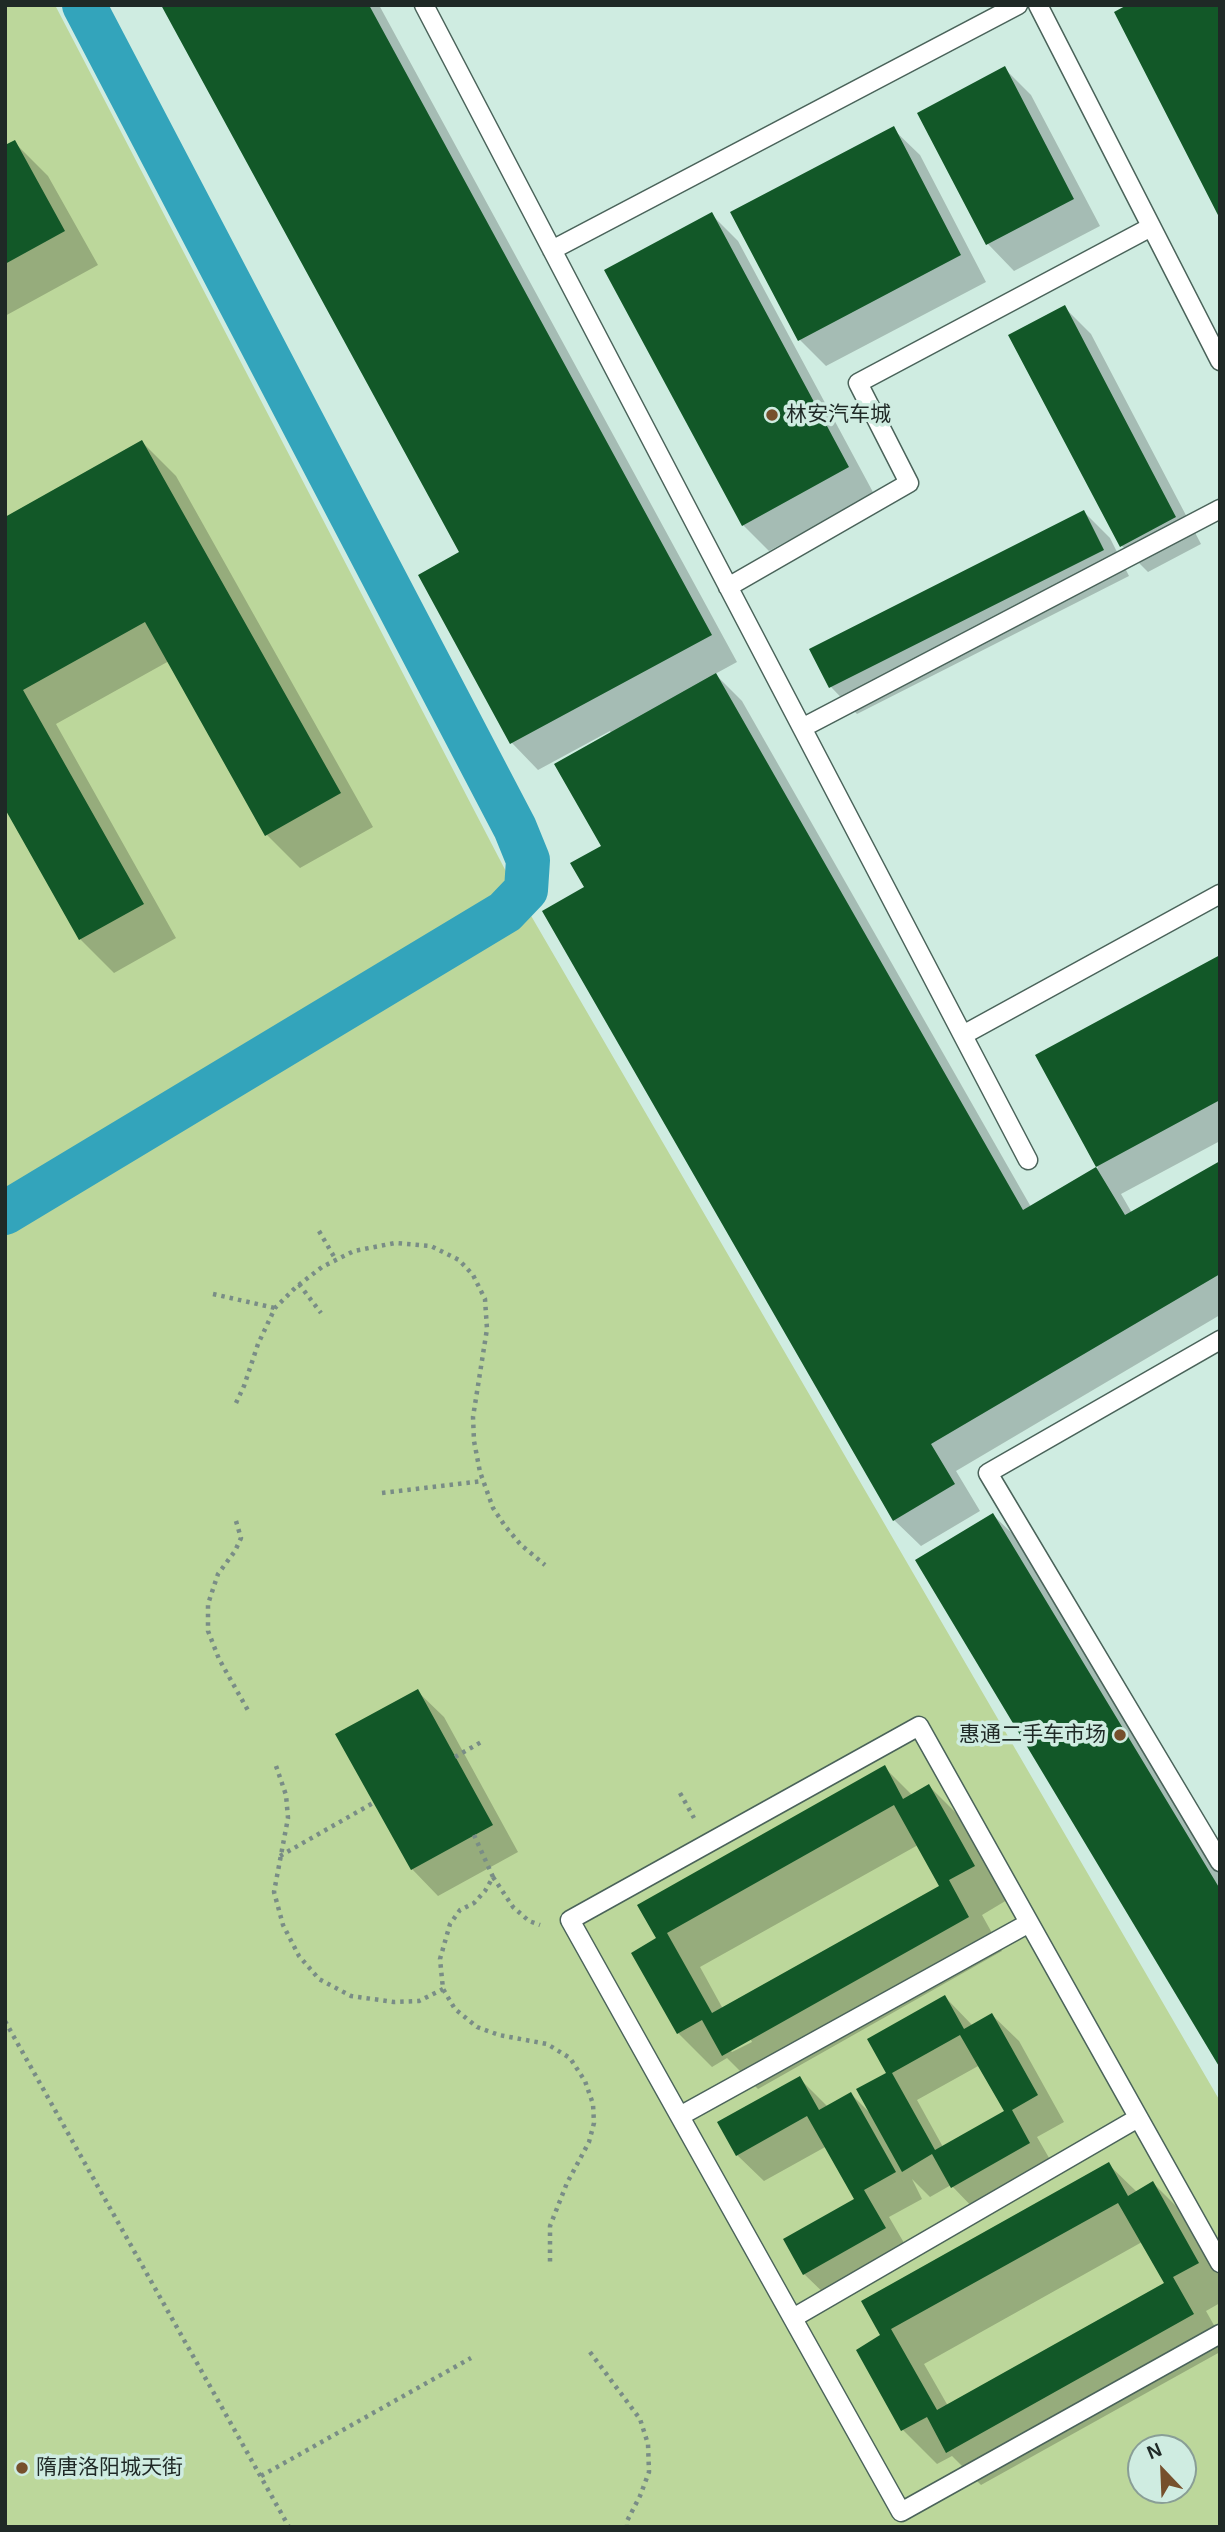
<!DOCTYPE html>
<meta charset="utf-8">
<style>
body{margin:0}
#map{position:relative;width:1225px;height:2532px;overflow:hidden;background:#cfece1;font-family:Helvetica,sans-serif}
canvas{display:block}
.frame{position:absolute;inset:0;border:7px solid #1f2926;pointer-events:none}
.north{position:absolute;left:1127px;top:2434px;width:70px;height:70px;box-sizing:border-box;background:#cfece1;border:2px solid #899e96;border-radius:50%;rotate:337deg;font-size:19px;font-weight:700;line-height:28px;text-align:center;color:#1f2926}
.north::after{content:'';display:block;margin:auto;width:24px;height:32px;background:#76502c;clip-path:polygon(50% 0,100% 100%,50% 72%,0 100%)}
</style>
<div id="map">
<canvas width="1225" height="2532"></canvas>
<div class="frame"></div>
<div class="north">N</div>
</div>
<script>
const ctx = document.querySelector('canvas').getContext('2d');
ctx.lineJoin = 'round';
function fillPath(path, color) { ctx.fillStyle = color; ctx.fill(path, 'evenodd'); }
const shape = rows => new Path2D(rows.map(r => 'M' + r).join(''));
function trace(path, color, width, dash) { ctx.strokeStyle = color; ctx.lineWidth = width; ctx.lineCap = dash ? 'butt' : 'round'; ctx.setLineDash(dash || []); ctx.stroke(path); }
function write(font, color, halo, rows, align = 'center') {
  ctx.font = font + ' Helvetica,"Noto Sans SC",sans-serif'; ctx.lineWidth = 7; ctx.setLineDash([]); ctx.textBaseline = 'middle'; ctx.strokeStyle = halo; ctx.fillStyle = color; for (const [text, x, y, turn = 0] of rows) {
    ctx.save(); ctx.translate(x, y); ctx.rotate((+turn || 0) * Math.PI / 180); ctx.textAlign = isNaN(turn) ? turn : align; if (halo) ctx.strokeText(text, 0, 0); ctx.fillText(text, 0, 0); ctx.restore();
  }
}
fillPath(shape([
 [5,5,55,5,512,883,1220,2101,1220,2527,5,2527],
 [1141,2448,1183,2448,1183,2490,1141,2490]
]), '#bcd79b');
fillPath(shape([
 [163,5,379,5,737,662,715,674,742,701,1031,1207,1098,1168,1037,1055,1220,957,1220,1141,1121,1194,1132,1213,1220,1163,1220,1315,956,1471,980,1511,921,1546,894,1520,586,888,603,846,612,734,610,731,538,770,512,743,420,575,462,552],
 [1005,69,1031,95,1100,226,1014,271,988,244,920,113],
 [893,129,920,155,986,282,826,366,800,340],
 [14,142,48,176,98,265,5,316,5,147],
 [711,214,738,241,874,494,769,551,743,525],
 [1064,307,1091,334,1201,544,1148,572,1121,545],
 [142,442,176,476,373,827,300,868,267,835,169,661,56,724,176,938,114,973,80,939,5,805,5,519],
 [1084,512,1110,538,1129,576,857,714,831,687,811,650],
 [993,1515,1020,1541,1220,1875,1220,2065],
 [417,1691,444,1717,518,1852,438,1896,412,1869],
 [885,1768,912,1795,929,1786,963,1820,1007,1900,982,1915,1002,1951,758,2089,727,2058,712,2067,678,2033,634,1953,658,1939],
 [918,1845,941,1887,723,2009,700,1967],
 [750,2038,752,2042,732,2052,730,2050],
 [945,1997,973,2026,992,2015,1019,2041,1064,2122,1037,2137,1056,2170,979,2214,951,2185,930,2197,912,2179,922,2199,889,2217,911,2255,831,2300,804,2274,857,2199,827,2146,764,2181,737,2155,799,2078,828,2107,851,2094,870,2113,888,2074],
 [980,2065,1006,2111,943,2147,917,2100],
 [1109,2165,1137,2192,1153,2183,1187,2217,1220,2275,1220,2303,1206,2311,1220,2336,1220,2352,981,2485,952,2456,937,2464,903,2430,858,2350,883,2336,864,2302],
 [1142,2242,1166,2284,948,2406,924,2364]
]), '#0003');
trace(shape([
 [5,1213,505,912,526,890,528,860,515,828,84,5]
]), '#33a4bb', 44);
fillPath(shape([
 [161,5,369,5,712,635,510,744,418,575,459,552],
 [1127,5,1220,5,1220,219,1114,12],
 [1005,66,1074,199,986,245,917,113],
 [894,126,961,255,798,341,730,212],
 [15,140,65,231,5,264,5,145],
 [712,212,849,467,742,526,604,270],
 [1065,305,1176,517,1120,547,1008,335],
 [142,440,341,793,265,836,145,622,23,690,144,904,79,940,5,809,5,517],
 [1084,510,1104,550,829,688,809,649],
 [716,673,1023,1210,1096,1167,1035,1055,1220,955,1220,1100,1096,1167,1125,1215,1220,1161,1220,1274,931,1444,955,1484,893,1521,542,911,584,887,570,863,601,846,554,764],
 [993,1513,1220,1889,1220,2068,915,1560],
 [418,1689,493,1825,411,1870,335,1734],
 [885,1765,903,1799,929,1784,975,1866,949,1880,969,1917,722,2056,702,2020,677,2034,631,1953,656,1938,637,1905],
 [894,1805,939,1886,712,2013,667,1933],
 [945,1995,964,2029,992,2013,1038,2095,1012,2110,1030,2143,951,2188,932,2154,902,2172,856,2089,886,2073,867,2039],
 [960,2035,1004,2111,935,2150,892,2073],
 [800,2076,819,2110,851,2092,896,2172,864,2190,886,2228,803,2275,783,2239,854,2199,807,2116,736,2156,717,2122],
 [1109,2162,1128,2196,1153,2181,1199,2263,1173,2277,1194,2314,946,2453,927,2417,901,2431,856,2350,880,2335,861,2301],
 [1118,2203,1164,2283,937,2410,891,2329]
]), '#125828');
const lane = shape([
 [424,5,1028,1160],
 [1038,5,1220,361],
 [552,250,1018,5],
 [728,587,909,483,858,383,1151,227],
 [802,728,1220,509],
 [963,1035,1220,894],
 [1220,1340,988,1473,1220,1862],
 [680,2116,1029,1923],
 [1220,2263,919,1726,570,1920,901,2512,1220,2334],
 [793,2318,1138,2118]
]);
trace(lane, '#4a635a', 21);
trace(shape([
 [319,1231,336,1260],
 [299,1284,321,1313],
 [213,1294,275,1308],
 [236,1403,244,1386,258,1344,275,1308,296,1287,322,1267,354,1251,395,1243,431,1246,459,1260,473,1275,485,1299,487,1329,473,1417,474,1441,480,1472,493,1508,505,1526,521,1545,545,1565],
 [382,1493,483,1481],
 [236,1521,241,1538,235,1551,218,1574,208,1604,208,1631,219,1659,250,1714],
 [455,1757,483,1741],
 [276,1766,286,1795,288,1818,274,1892,283,1925,299,1956,319,1979,351,1996,394,2002,419,2001,443,1989],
 [680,1793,694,1818],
 [474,1835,493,1877,485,1891,474,1903,460,1910,450,1924,440,1959,443,1989,455,2009,477,2027,499,2035,547,2044,570,2058,585,2081,593,2104,594,2123,589,2142,567,2183,550,2226,550,2264],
 [280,1856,373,1803],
 [493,1877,513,1907,529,1921,540,1925],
 [5,2021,289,2527],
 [590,2352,640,2419,648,2444,649,2472,640,2496,627,2521,627,2527],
 [261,2476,471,2358]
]), '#798d86', 4.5, [3.5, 5]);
trace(lane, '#fff', 18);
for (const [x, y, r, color] of [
 [772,415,7,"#76502c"],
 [1120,1735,7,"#76502c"],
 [22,2468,7,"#76502c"]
]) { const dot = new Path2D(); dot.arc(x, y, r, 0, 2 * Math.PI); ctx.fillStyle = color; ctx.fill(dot); trace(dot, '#cfece1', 2.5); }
write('21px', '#1f2926', '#cfece1', [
 ["林安汽车城",786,415],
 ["惠通二手车市场",1106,1735,"right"],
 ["隋唐洛阳城天街",36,2468]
], 'left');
</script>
